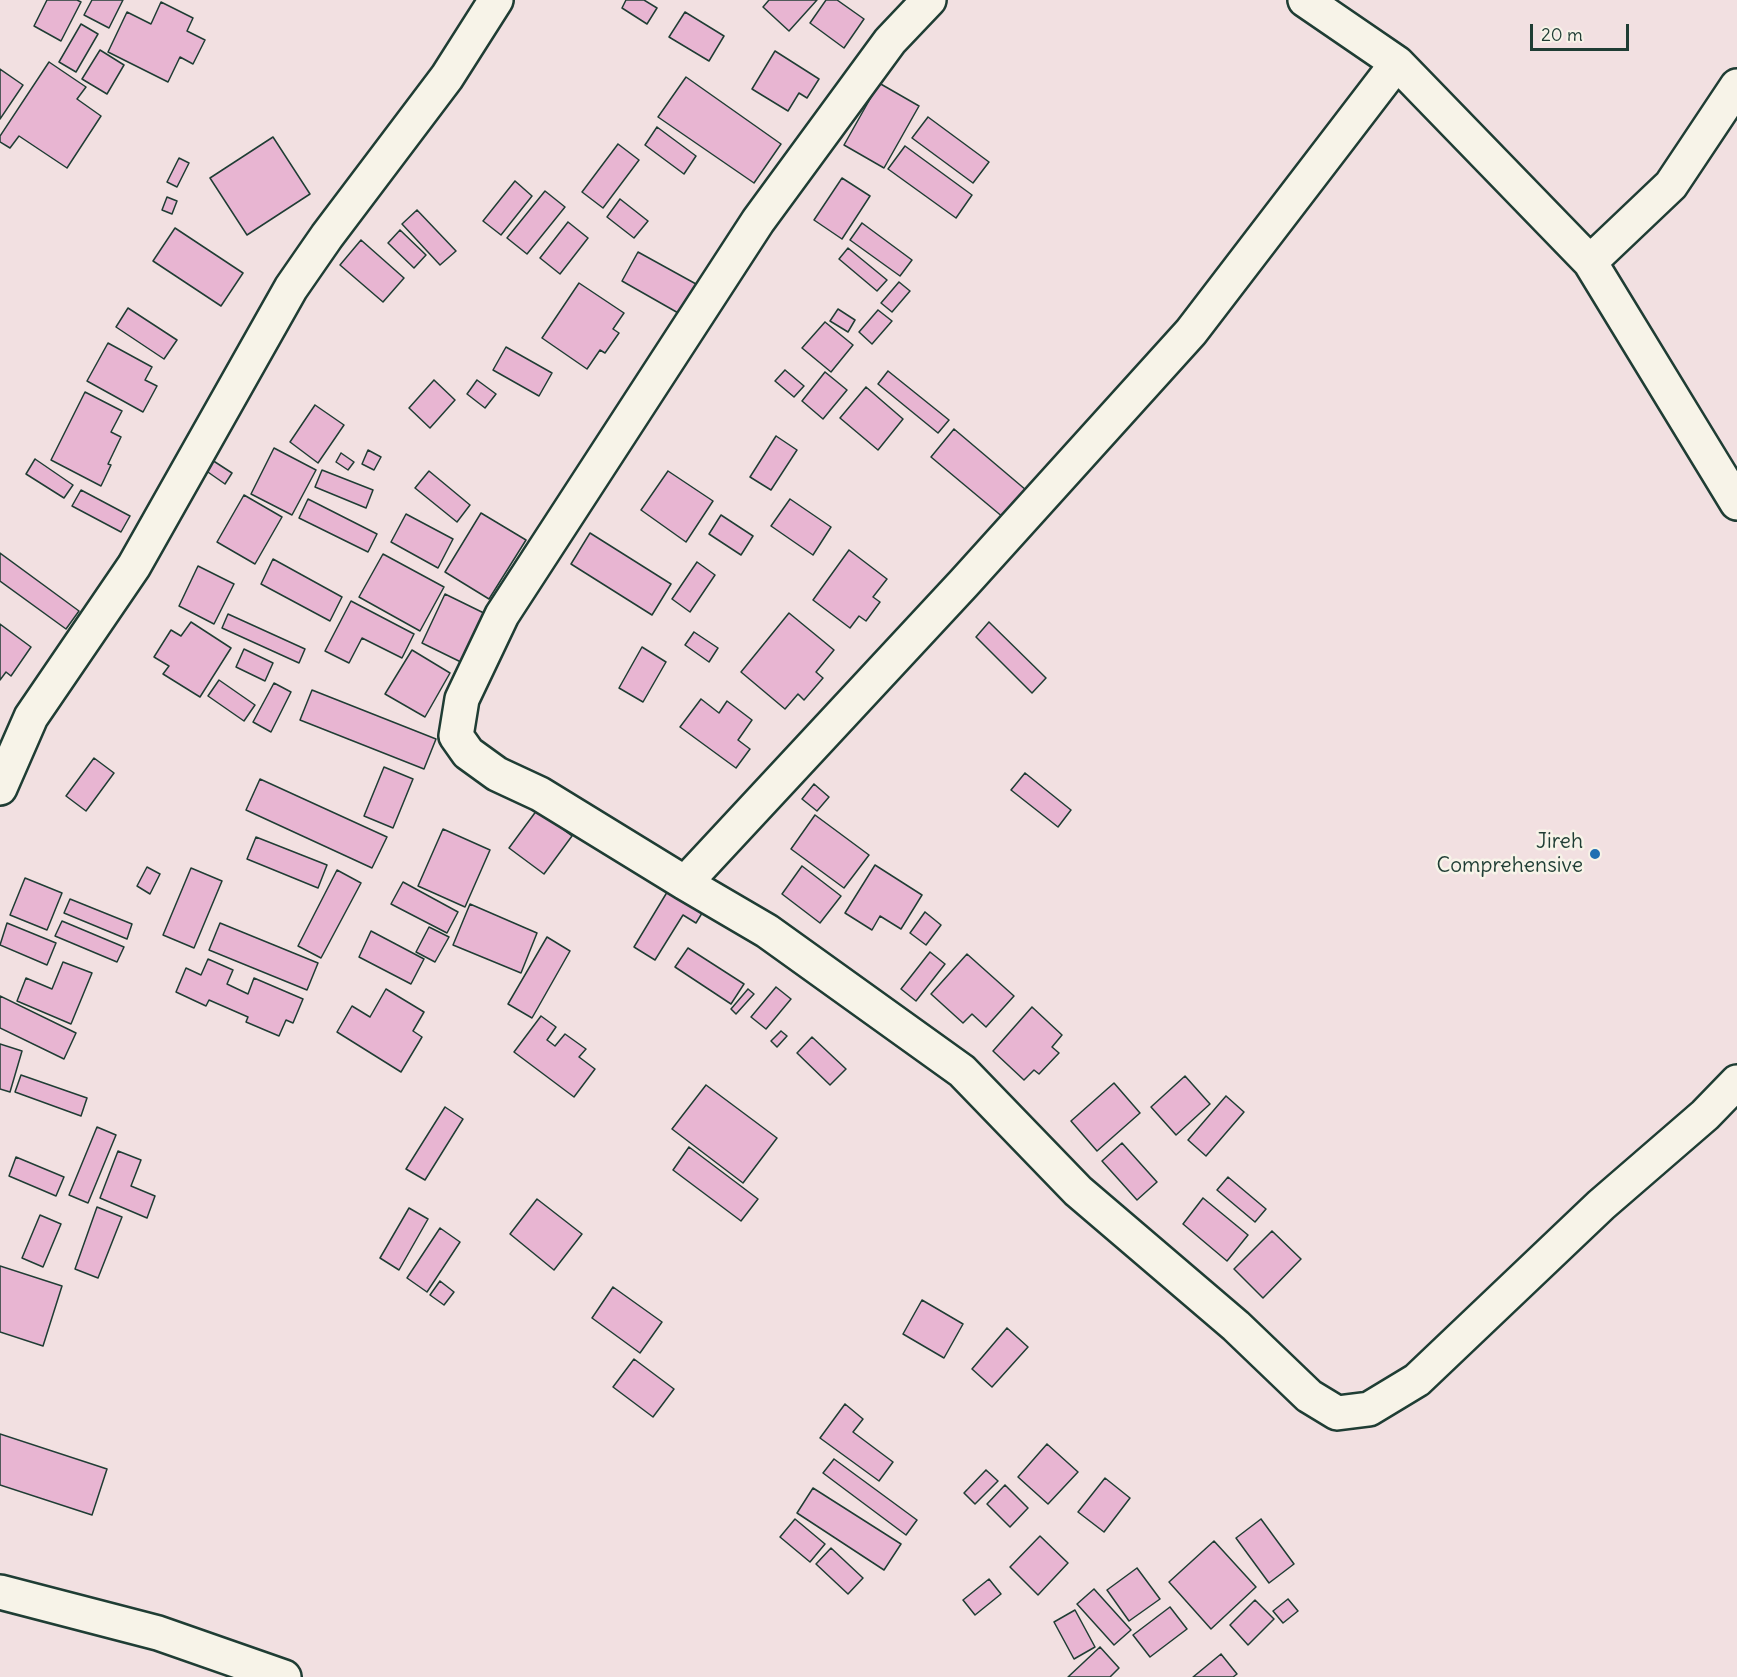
<!DOCTYPE html>
<style>
body{margin:0}
#map{position:relative;width:1737px;height:1677px;overflow:hidden;background:#f2e0e1;font-family:Delius,sans-serif}
canvas{display:block}
.scale{position:absolute;left:1530px;top:24px;width:99px;height:27px;box-sizing:border-box;border:3px solid #1f3d34;border-top:0;padding-left:8px;font-size:18px;line-height:21px;white-space:nowrap;color:#1f3d34;-webkit-text-stroke:4px #f7f3e8;paint-order:stroke}
</style>
<div id="map">
<canvas width="1737" height="1677"></canvas>
<div class="scale">20 m</div>
</div>
<script>
const ctx = document.querySelector('canvas').getContext('2d');
ctx.lineJoin = 'round';
function fillPath(path, color) { ctx.fillStyle = color; ctx.fill(path, 'evenodd'); }
const shape = rows => new Path2D(rows.map(r => 'M' + r).join(''));
function trace(path, color, width, dash) { ctx.strokeStyle = color; ctx.lineWidth = width; ctx.lineCap = dash ? 'butt' : 'round'; ctx.setLineDash(dash || []); ctx.stroke(path); }
function write(font, color, halo, rows, align = 'center') {
  ctx.font = font + ' Delius,sans-serif'; ctx.lineWidth = 5; ctx.setLineDash([]); ctx.textBaseline = 'middle'; ctx.strokeStyle = halo; ctx.fillStyle = color; for (const [text, x, y, turn = 0] of rows) {
    ctx.save(); ctx.translate(x, y); ctx.rotate((+turn || 0) * Math.PI / 180); ctx.textAlign = isNaN(turn) ? turn : align; if (halo) ctx.strokeText(text, 0, 0); ctx.fillText(text, 0, 0); ctx.restore();
  }
}
const building = shape([
 [47,0,77,0,81,2,61,41,34,26,47,0],
 [92,0,123,0,109,28,84,15,92,0],
 [626,0,644,0,657,8,647,24,622,8,626,0],
 [769,0,817,0,789,31,763,7,769,0],
 [826,0,837,0,864,19,844,48,810,23,826,0],
 [161,2,193,18,187,31,205,40,193,64,180,57,168,82,108,52,127,12,151,24,161,2],
 [685,12,724,36,709,61,669,37,685,12],
 [81,24,98,34,76,72,59,62,81,24],
 [100,50,124,65,107,94,82,79,100,50],
 [775,51,819,79,807,98,799,93,788,111,752,89,775,51],
 [49,62,86,87,77,99,101,116,67,168,19,136,10,148,0,142,0,136,49,62],
 [0,69,23,85,0,119,0,69],
 [686,77,781,144,754,183,658,117,686,77],
 [879,83,919,106,884,168,844,145,879,83],
 [928,117,989,162,973,183,912,138,928,117],
 [657,127,696,156,684,174,645,145,657,127],
 [273,137,310,194,247,235,210,178,273,137],
 [618,144,639,160,603,208,582,192,618,144],
 [905,146,972,195,956,218,888,169,905,146],
 [179,158,189,163,177,187,167,182,179,158],
 [842,178,870,196,842,239,814,220,842,178],
 [515,181,532,196,501,235,483,221,515,181],
 [545,191,565,207,527,254,507,238,545,191],
 [167,197,177,201,172,214,162,210,167,197],
 [620,199,648,221,634,238,607,217,620,199],
 [417,210,456,251,440,265,402,224,417,210],
 [568,222,588,238,560,274,540,258,568,222],
 [862,223,912,260,900,276,850,240,862,223],
 [175,228,243,273,221,306,153,261,175,228],
 [400,230,426,255,414,268,388,243,400,230],
 [361,240,404,278,383,302,340,265,361,240],
 [848,248,887,280,877,291,839,259,848,248],
 [638,252,696,284,680,314,622,281,638,252],
 [899,282,910,291,892,312,881,303,899,282],
 [579,283,624,313,613,329,619,333,605,353,600,350,587,369,542,338,579,283],
 [128,308,177,340,164,359,116,327,128,308],
 [838,309,855,320,848,332,830,321,838,309],
 [878,310,892,321,872,344,859,332,878,310],
 [825,322,853,345,831,372,802,348,825,322],
 [108,343,152,367,145,380,157,386,143,412,87,381,108,343],
 [506,347,552,373,539,396,493,370,506,347],
 [785,370,804,386,794,397,775,381,785,370],
 [888,371,949,420,938,433,878,384,888,371],
 [825,372,847,390,823,419,802,401,825,372],
 [434,380,455,400,430,428,409,408,434,380],
 [477,380,496,394,485,408,467,394,477,380],
 [866,387,903,419,878,450,840,418,866,387],
 [85,392,122,411,111,432,121,437,108,464,111,465,101,486,51,460,85,392],
 [315,405,344,425,318,463,290,442,315,405],
 [954,429,1026,490,1004,518,931,457,954,429],
 [776,436,797,450,771,490,750,477,776,436],
 [274,448,316,470,292,515,251,494,274,448],
 [368,450,381,457,374,470,362,464,368,450],
 [341,453,354,462,348,470,336,462,341,453],
 [35,459,73,485,64,498,26,474,35,459],
 [212,460,232,473,225,484,205,470,212,460],
 [322,470,373,490,366,508,315,487,322,470],
 [429,471,470,505,457,522,415,488,429,471],
 [668,471,713,501,686,542,641,510,668,471],
 [81,490,130,516,121,532,72,506,81,490],
 [244,495,282,517,255,564,217,542,244,495],
 [308,499,377,534,368,552,299,518,308,499],
 [790,499,831,527,813,555,771,526,790,499],
 [481,513,526,540,489,599,445,572,481,513],
 [406,514,453,539,438,568,391,542,406,514],
 [721,515,753,536,741,555,709,534,721,515],
 [590,533,671,584,652,615,571,564,590,533],
 [849,550,887,579,873,597,880,602,866,621,859,616,850,628,813,600,849,550],
 [0,553,79,611,66,629,0,581,0,553],
 [383,554,444,587,420,631,359,597,383,554],
 [273,559,342,597,330,621,261,584,273,559],
 [697,562,715,575,690,612,672,599,697,562],
 [198,566,234,584,214,624,179,606,198,566],
 [445,594,492,617,469,666,422,643,445,594],
 [351,601,414,634,402,658,362,638,349,663,325,651,351,601],
 [789,613,834,650,816,672,823,678,804,700,798,694,785,709,741,672,789,613],
 [228,614,305,649,299,663,222,628,228,614],
 [191,622,231,648,200,697,163,674,169,666,154,657,171,630,181,636,191,622],
 [989,622,1046,678,1032,693,976,637,989,622],
 [0,624,31,647,11,676,6,672,0,680,0,624],
 [694,632,718,648,709,662,685,645,694,632],
 [642,647,666,662,643,702,619,688,642,647],
 [244,649,273,663,265,681,236,667,244,649],
 [412,650,450,673,425,717,385,694,412,650],
 [219,680,255,705,244,721,208,696,219,680],
 [274,683,291,692,271,732,253,722,274,683],
 [312,690,436,739,424,769,300,720,312,690],
 [701,699,719,713,727,701,752,720,738,740,750,749,736,768,680,727,701,699],
 [94,758,114,773,86,811,66,796,94,758],
 [384,767,413,779,393,828,364,816,384,767],
 [1025,773,1071,810,1058,827,1011,790,1025,773],
 [260,779,387,837,372,868,246,810,260,779],
 [814,784,829,797,817,811,802,799,814,784],
 [537,810,572,836,544,874,509,848,537,810],
 [815,815,869,855,844,888,791,849,815,815],
 [443,829,490,850,465,907,418,886,443,829],
 [256,837,327,865,318,888,247,859,256,837],
 [875,865,922,895,901,929,880,916,872,930,845,913,875,865],
 [802,866,841,896,820,923,782,894,802,866],
 [147,867,160,874,150,894,137,886,147,867],
 [191,868,222,881,194,948,163,935,191,868],
 [337,870,361,883,321,958,298,946,337,870],
 [25,878,62,893,47,930,10,915,25,878],
 [675,879,710,900,696,923,683,915,655,960,634,947,675,879],
 [403,882,458,912,447,933,391,904,403,882],
 [70,899,132,924,127,939,64,913,70,899],
 [470,904,537,933,521,973,453,945,470,904],
 [925,912,941,925,926,945,910,933,925,912],
 [62,921,124,947,117,962,55,936,62,921],
 [7,923,56,943,47,965,0,945,7,923],
 [220,923,318,963,307,990,209,950,220,923],
 [429,927,449,937,435,962,416,952,429,927],
 [371,931,424,959,411,984,359,957,371,931],
 [547,937,570,951,532,1018,508,1004,547,937],
 [688,948,744,984,731,1004,675,967,688,948],
 [930,952,945,964,916,1001,901,989,930,952],
 [967,954,1014,996,986,1027,972,1014,963,1023,931,994,967,954],
 [208,959,233,970,227,984,248,994,254,978,303,999,293,1023,286,1020,279,1036,246,1022,248,1017,209,1000,206,1006,176,992,186,968,201,975,208,959],
 [63,962,92,973,71,1024,17,1001,26,978,52,989,63,962],
 [776,987,791,999,766,1029,751,1017,776,987],
 [386,989,424,1012,413,1031,422,1037,401,1072,337,1032,352,1006,370,1017,386,989],
 [748,989,754,994,736,1014,731,1009,748,989],
 [0,996,76,1033,64,1059,0,1028,0,996],
 [1032,1007,1062,1035,1052,1047,1059,1053,1039,1074,1034,1070,1024,1080,993,1051,1032,1007],
 [541,1016,556,1027,547,1040,555,1046,565,1034,586,1049,579,1057,595,1069,574,1097,514,1052,541,1016],
 [781,1031,787,1036,777,1047,771,1041,781,1031],
 [812,1037,846,1069,830,1085,797,1053,812,1037],
 [0,1044,22,1051,10,1092,0,1089,0,1044],
 [21,1075,87,1098,81,1116,15,1092,21,1075],
 [1185,1076,1210,1104,1176,1135,1151,1107,1185,1076],
 [1114,1083,1140,1113,1097,1151,1071,1121,1114,1083],
 [706,1085,777,1138,743,1183,672,1129,706,1085],
 [1226,1096,1244,1112,1206,1156,1188,1140,1226,1096],
 [445,1107,463,1119,425,1180,406,1169,445,1107],
 [97,1127,116,1135,88,1203,69,1195,97,1127],
 [1122,1143,1157,1182,1137,1200,1102,1161,1122,1143],
 [689,1147,758,1199,741,1221,673,1170,689,1147],
 [118,1151,141,1160,131,1186,155,1196,147,1218,100,1198,118,1151],
 [16,1157,64,1177,56,1196,9,1176,16,1157],
 [1228,1177,1266,1209,1255,1222,1217,1190,1228,1177],
 [1203,1198,1248,1235,1227,1261,1183,1224,1203,1198],
 [537,1199,582,1234,554,1270,510,1234,537,1199],
 [97,1207,122,1217,98,1278,75,1269,97,1207],
 [409,1208,428,1219,399,1270,380,1258,409,1208],
 [40,1215,61,1224,43,1267,22,1258,40,1215],
 [440,1228,460,1242,427,1292,407,1278,440,1228],
 [1272,1231,1301,1259,1263,1298,1234,1269,1272,1231],
 [0,1266,62,1286,43,1346,0,1332,0,1266],
 [440,1281,454,1292,444,1305,430,1295,440,1281],
 [613,1287,662,1322,640,1353,592,1318,613,1287],
 [922,1300,963,1324,944,1358,903,1334,922,1300],
 [1007,1328,1028,1347,992,1387,972,1369,1007,1328],
 [634,1359,674,1389,653,1417,613,1387,634,1359],
 [845,1404,863,1419,853,1432,893,1462,879,1481,820,1438,845,1404],
 [0,1434,107,1469,92,1515,0,1485,0,1434],
 [1047,1444,1078,1472,1048,1504,1018,1477,1047,1444],
 [834,1459,917,1520,906,1535,823,1473,834,1459],
 [986,1470,998,1481,975,1504,964,1493,986,1470],
 [1105,1478,1130,1498,1104,1532,1078,1512,1105,1478],
 [1005,1485,1028,1508,1010,1527,987,1504,1005,1485],
 [813,1488,901,1544,884,1570,797,1513,813,1488],
 [795,1519,825,1544,810,1562,780,1537,795,1519],
 [1261,1519,1294,1564,1269,1583,1236,1538,1261,1519],
 [1040,1536,1068,1563,1038,1595,1010,1567,1040,1536],
 [1214,1541,1256,1587,1211,1629,1169,1582,1214,1541],
 [831,1548,863,1578,848,1594,816,1564,831,1548],
 [1137,1568,1160,1599,1129,1621,1107,1590,1137,1568],
 [989,1579,1001,1594,975,1615,963,1600,989,1579],
 [1094,1589,1131,1630,1114,1645,1077,1604,1094,1589],
 [1288,1599,1298,1611,1283,1623,1273,1611,1288,1599],
 [1255,1600,1274,1619,1248,1645,1230,1625,1255,1600],
 [1170,1607,1187,1629,1150,1657,1133,1635,1170,1607],
 [1075,1610,1095,1647,1074,1659,1054,1622,1075,1610],
 [1100,1647,1119,1668,1110,1677,1068,1677,1100,1647],
 [1221,1654,1237,1674,1233,1677,1193,1677,1221,1654]
]);
fillPath(building, '#e8b5d2');
trace(building, '#1f3d34', 1.5);
const street = shape([
 [929,0,890,41,758,221,502,615,462,699,456,736,468,753,497,774,540,794,685,883,767,931,962,1071,1078,1191,1236,1326,1309,1396,1337,1413,1369,1409,1417,1380,1601,1205,1705,1115,1737,1082],
 [1305,0,1397,63,1590,262,1737,503],
 [1590,262,1671,185,1737,86],
 [0,788,31,717,134,566,291,288,327,236,447,77,496,0],
 [685,883,964,583,1191,332,1397,63],
 [0,1592,158,1633,284,1677]
]);
trace(street, '#1f3d34', 38);
trace(street, '#f7f3e8', 33);
for (const [x, y, r, color] of [
 [1595,854,6,"#1f6fb2"]
]) { const dot = new Path2D(); dot.arc(x, y, r, 0, 2 * Math.PI); ctx.fillStyle = color; ctx.fill(dot); trace(dot, '#f7f3e8', 2); }
write('21px', '#1f3d34', '#f7f3e8', [
 ["Jireh",1583,842],
 ["Comprehensive",1583,866]
], 'right');
</script>
